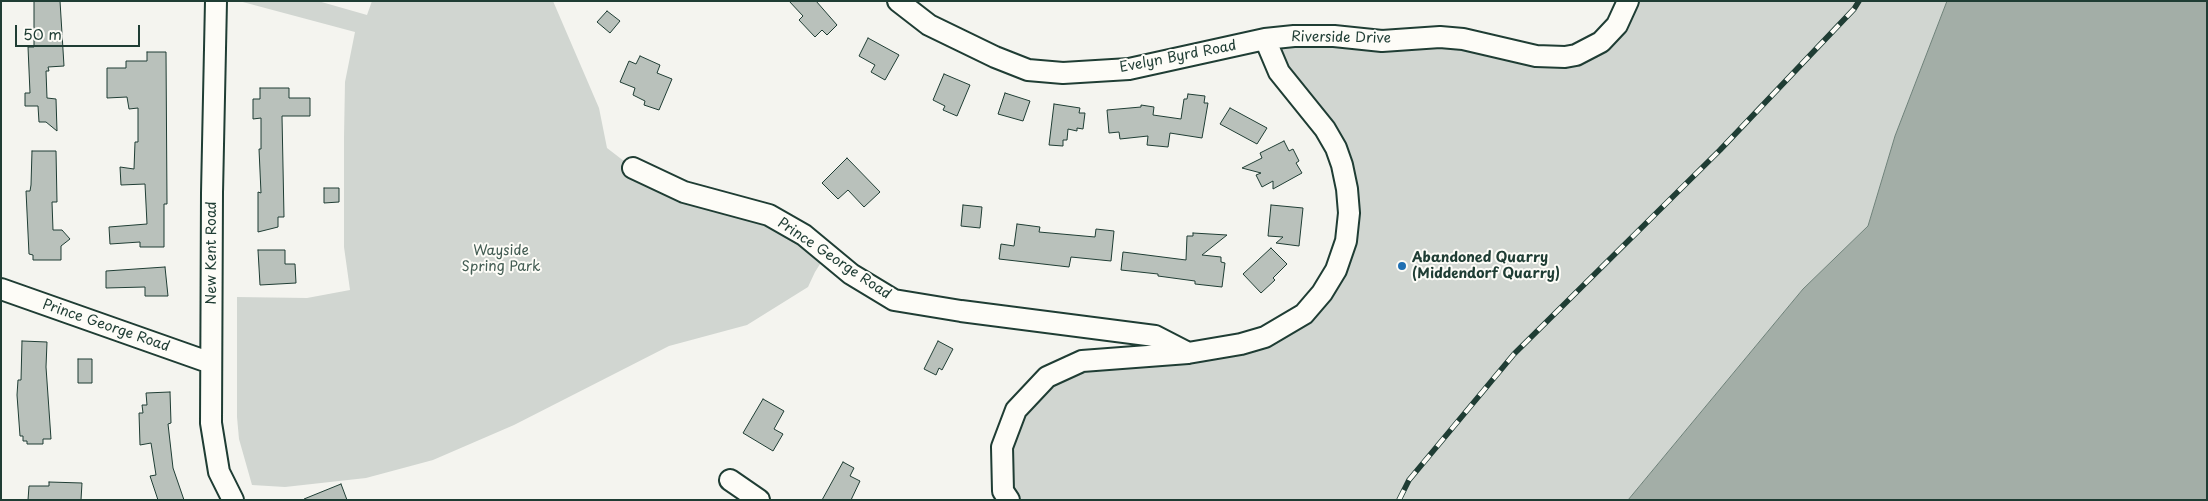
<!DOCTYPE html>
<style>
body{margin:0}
#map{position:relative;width:2208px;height:501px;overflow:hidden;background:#f4f4ef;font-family:"Playpen Sans",sans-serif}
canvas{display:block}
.frame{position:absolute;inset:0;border:2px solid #1f3d34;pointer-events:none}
.scale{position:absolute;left:15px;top:25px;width:125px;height:22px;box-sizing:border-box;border:2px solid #1f3d34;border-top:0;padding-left:6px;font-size:15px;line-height:18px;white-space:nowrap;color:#1f3d34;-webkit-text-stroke:4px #fdfcf7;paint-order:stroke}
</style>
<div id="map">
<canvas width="2208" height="501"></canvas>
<div class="frame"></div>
<div class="scale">50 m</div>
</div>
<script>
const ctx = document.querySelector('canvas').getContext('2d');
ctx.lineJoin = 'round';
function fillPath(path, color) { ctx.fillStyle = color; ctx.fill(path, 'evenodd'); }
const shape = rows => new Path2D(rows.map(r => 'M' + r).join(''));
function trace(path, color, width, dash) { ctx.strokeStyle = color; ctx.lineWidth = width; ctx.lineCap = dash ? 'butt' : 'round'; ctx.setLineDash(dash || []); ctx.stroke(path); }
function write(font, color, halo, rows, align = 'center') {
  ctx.font = font + ' "Playpen Sans",sans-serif'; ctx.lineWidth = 4; ctx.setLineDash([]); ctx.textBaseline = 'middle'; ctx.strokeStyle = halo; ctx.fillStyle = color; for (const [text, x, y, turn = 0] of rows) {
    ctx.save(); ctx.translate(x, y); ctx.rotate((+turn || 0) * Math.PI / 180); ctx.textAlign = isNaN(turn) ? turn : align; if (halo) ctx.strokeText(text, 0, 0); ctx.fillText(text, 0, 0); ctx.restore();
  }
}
fillPath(shape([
 [239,1,318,1,367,15,372,1,553,1,599,108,607,148,633,168,707,186,732,196,827,253,815,272,808,287,747,325,669,346,514,425,433,460,366,478,285,487,252,485,239,439,237,417,237,297,307,298,350,290,344,247,344,137,345,82,355,32],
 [1621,1,1947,1,1895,136,1868,226,1803,289,1628,500,1009,500,1003,491,1016,410,1047,377,1282,328,1336,270,1347,189,1265,39,1382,41,1536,56,1590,49]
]), '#d1d6d1');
const water = shape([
 [1947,1,2207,1,2207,500,1628,500,1803,289,1868,226,1895,136,1947,1]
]);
fillPath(water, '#a3aea7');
trace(water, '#6e8179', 1);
const building = shape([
 [34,1,60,1,64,66,48,67,49,71,46,71,47,98,56,99,57,131,46,122,39,122,38,106,25,106,25,93,30,93,28,47,34,47,34,1],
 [789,1,816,1,837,25,827,35,822,30,815,37,799,20,803,16,789,1],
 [607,11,620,21,610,33,597,22,607,11],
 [868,38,899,55,885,80,871,72,875,65,859,56,868,38],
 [147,52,166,52,167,204,164,204,164,247,140,247,140,242,110,244,109,227,147,224,145,184,121,185,120,167,134,169,135,142,138,142,138,108,129,109,127,97,107,98,107,68,126,68,126,61,147,61,147,52],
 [640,56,660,65,657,73,672,79,659,110,644,105,645,101,633,95,635,88,620,82,629,61,636,64,640,56],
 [944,74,970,85,957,116,943,110,945,106,933,100,944,74],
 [260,88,289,88,289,98,310,98,310,116,282,116,284,217,278,217,278,227,258,232,258,192,261,193,259,149,261,149,261,118,253,119,253,99,260,99,260,88],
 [1005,93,1030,101,1023,121,998,114,1005,93],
 [1188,94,1205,96,1204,103,1208,103,1202,138,1170,133,1168,147,1147,145,1148,136,1120,139,1119,132,1109,133,1107,110,1141,107,1141,105,1154,107,1153,115,1181,119,1184,99,1187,99,1188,94],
 [1054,104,1080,108,1079,113,1085,113,1083,129,1077,128,1077,131,1068,129,1067,140,1063,140,1063,146,1049,145,1054,104],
 [1230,108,1267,128,1257,144,1220,124,1230,108],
 [1284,141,1289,151,1293,149,1299,161,1296,163,1302,173,1273,189,1273,181,1262,187,1256,175,1261,173,1242,168,1262,158,1260,153,1284,141],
 [32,151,56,151,57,202,52,202,53,230,62,230,70,239,61,246,61,260,33,260,33,255,29,254,26,191,30,191,31,185,32,151],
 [847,158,880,192,864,207,848,190,838,199,822,183,847,158],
 [324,188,339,188,339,202,324,203,324,188],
 [963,205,982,207,980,228,961,226,963,205],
 [1271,205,1303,208,1299,246,1276,243,1283,237,1268,236,1271,205],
 [1017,224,1040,227,1039,232,1095,237,1096,229,1114,231,1111,261,1071,257,1069,267,999,259,1001,244,1014,246,1017,224],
 [1193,233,1227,235,1202,255,1221,257,1221,262,1225,263,1222,287,1195,284,1195,281,1158,276,1158,274,1121,270,1123,252,1186,260,1187,236,1193,236,1193,233],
 [1271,248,1287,264,1273,278,1275,280,1261,293,1243,274,1271,248],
 [258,250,285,250,285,264,295,264,296,283,260,285,258,250],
 [165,267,168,296,145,296,145,287,106,288,106,271,165,267],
 [22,341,47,342,46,367,51,439,43,439,43,444,27,444,27,441,23,441,23,436,20,436,17,395,18,380,21,380,22,341],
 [938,341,953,349,942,370,939,368,936,375,924,369,938,341],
 [78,359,92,359,92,383,78,383,78,359],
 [170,392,171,423,168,424,173,468,184,500,158,500,150,476,156,475,151,443,140,445,139,413,143,413,142,405,147,405,146,393,170,392],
 [763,399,784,411,774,429,783,434,773,451,743,433,763,399],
 [843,462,854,468,850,476,860,481,851,500,822,500,843,462],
 [49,482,82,483,81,500,28,500,29,486,49,486,49,482],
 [341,484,347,500,305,500,304,499,341,484]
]);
fillPath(building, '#b9c1bb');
trace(building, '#1f3d34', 1);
const minor = shape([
 [216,1,212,193,211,423,219,472,233,500],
 [898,1,929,25,995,57,1028,70,1063,73,1129,69,1265,39,1294,36,1334,36,1382,41,1440,37,1463,39,1536,56,1565,57,1576,55,1601,42,1617,25,1628,1],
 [633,168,684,192,769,215,804,235,851,274,894,300,961,311,1155,336,1188,353],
 [1,289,211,363],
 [730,480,759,500],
 [1009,500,1003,491,1002,447,1016,410,1047,377,1082,361,1188,353,1241,344,1265,337,1304,314,1322,293,1336,270,1346,241,1349,213,1347,189,1342,165,1336,148,1325,129,1279,72,1265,39]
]);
trace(minor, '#1f3d34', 24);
trace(minor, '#fdfcf7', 20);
const rail = shape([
 [1399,500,1409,480,1514,354,1720,150,1854,9,1859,1]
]);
trace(rail, '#1f3d34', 5.5);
trace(rail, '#fdfcf7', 4, [11]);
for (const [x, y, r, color] of [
 [1402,266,5,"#1f6fb2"]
]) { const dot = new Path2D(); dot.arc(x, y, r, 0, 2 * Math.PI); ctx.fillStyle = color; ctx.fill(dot); trace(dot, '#fdfcf7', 2); }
write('14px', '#1f3d34', '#fdfcf7', [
 ["Riverside Drive",1341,38,1],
 ["Evelyn Byrd Road",1178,57,-11],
 ["New Kent Road",212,253,-90],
 ["Prince George Road",834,259,34],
 ["Prince George Road",106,326,19]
]);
write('14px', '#435c53', '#fdfcf7', [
 ["Wayside",501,251],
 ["Spring Park",501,267]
]);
write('bold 14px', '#1f3d34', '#fdfcf7', [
 ["Abandoned Quarry",1412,258],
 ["(Middendorf Quarry)",1412,274]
], 'left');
</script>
